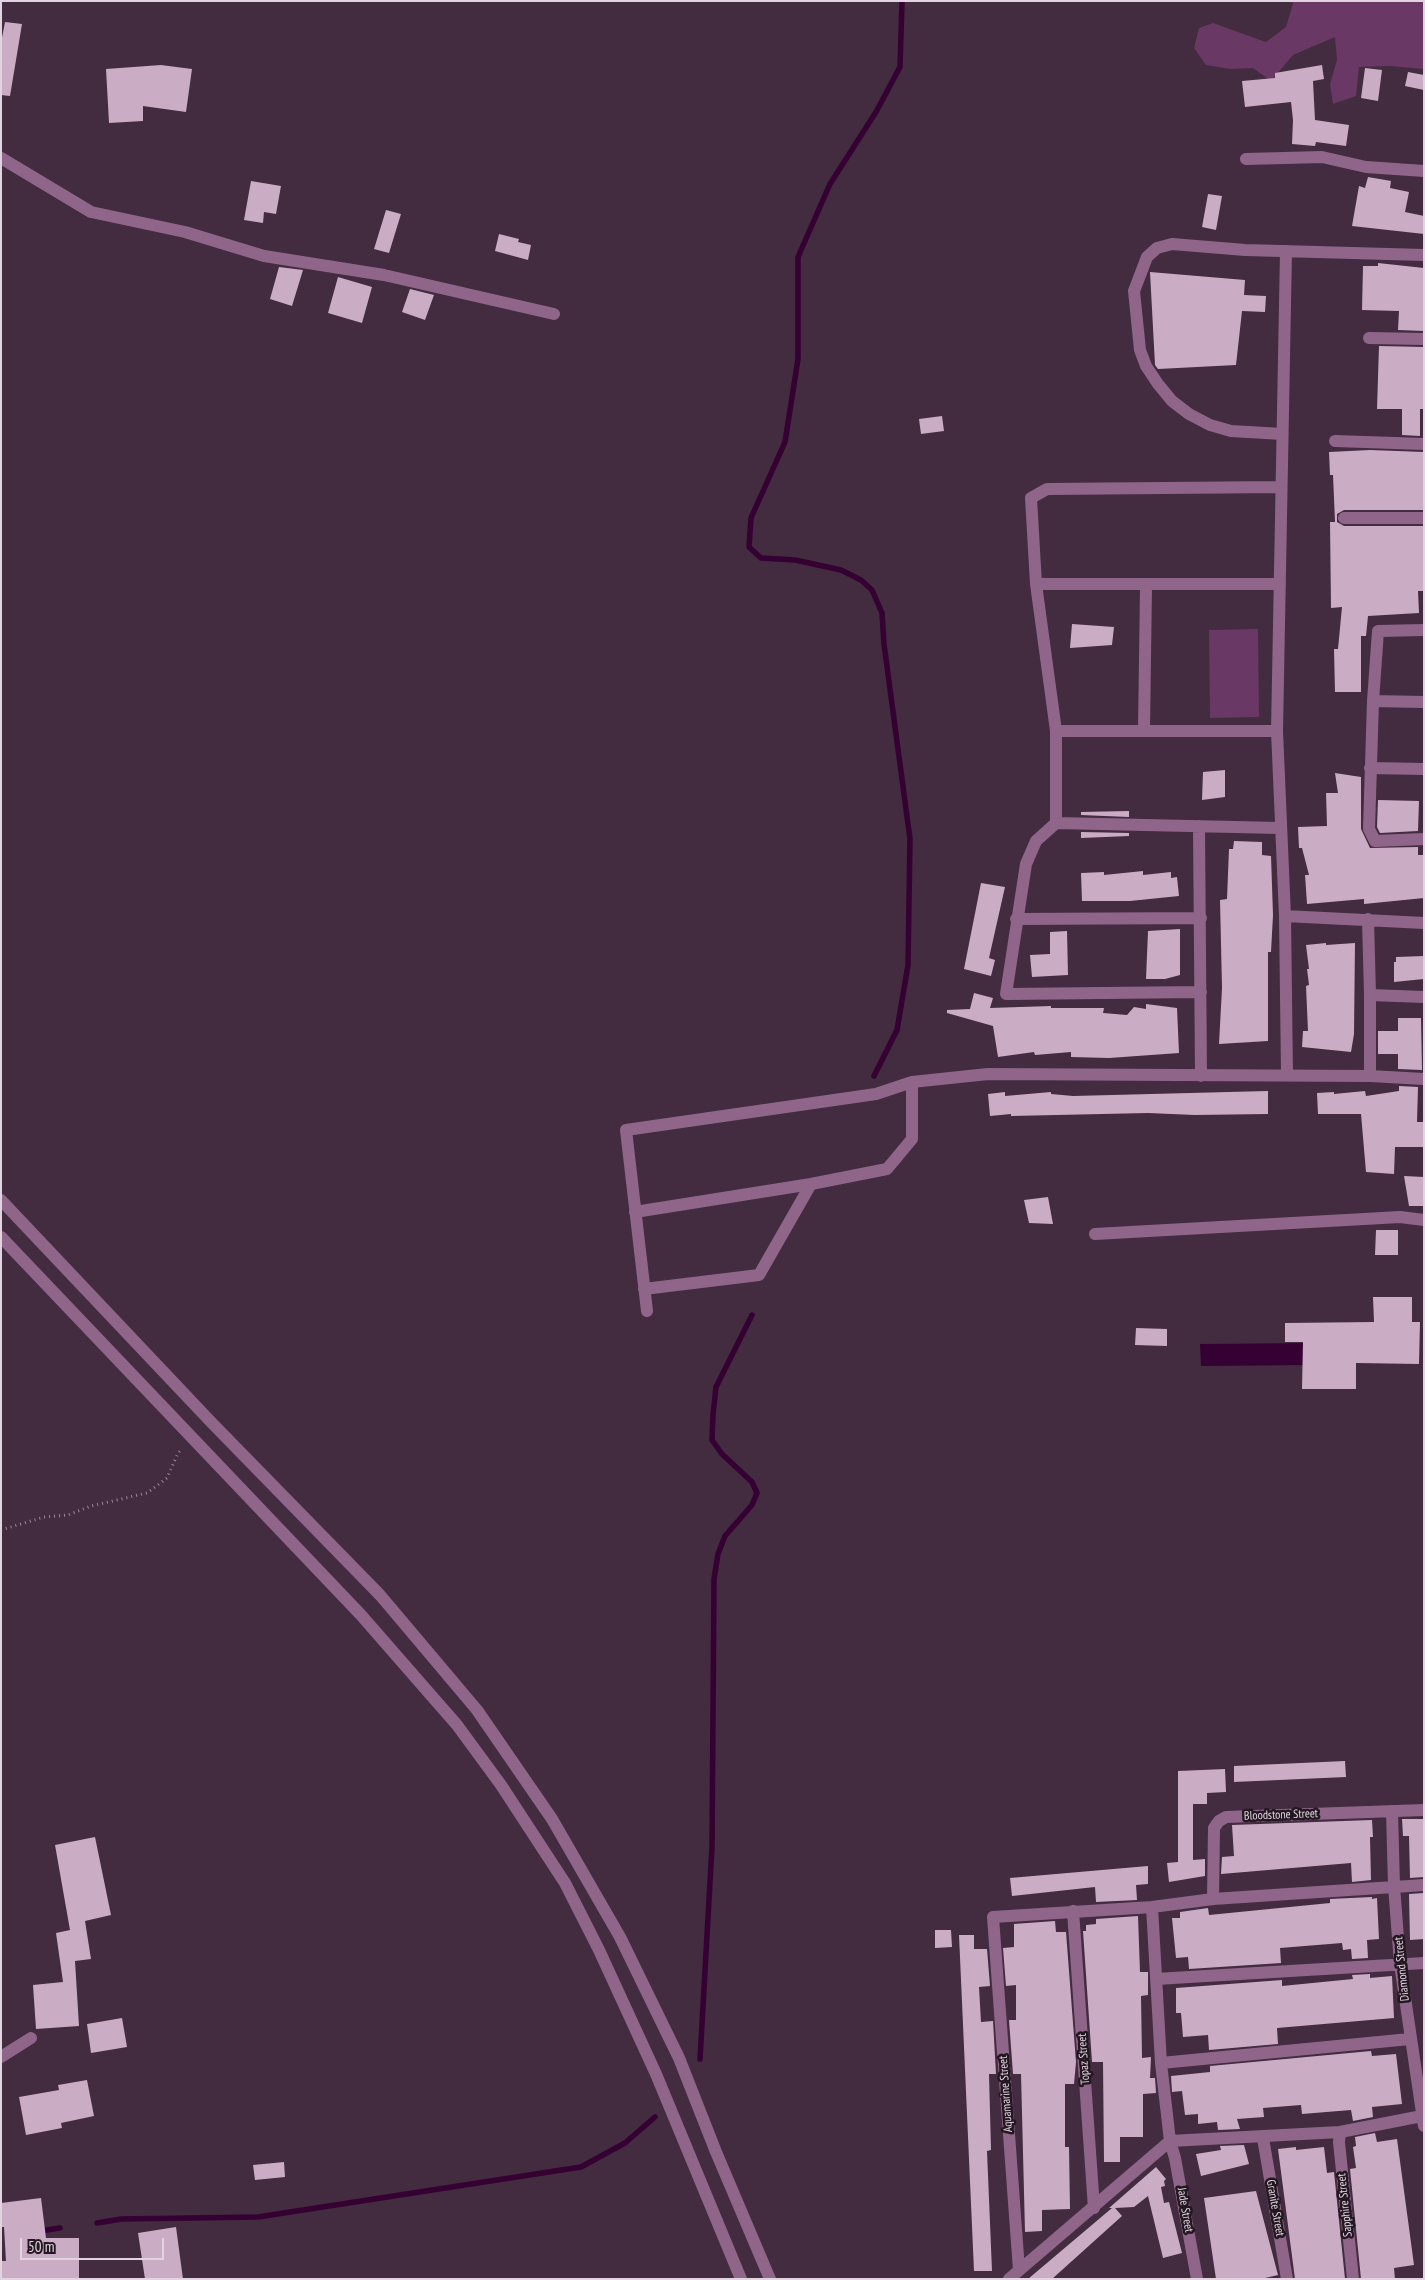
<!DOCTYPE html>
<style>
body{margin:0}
#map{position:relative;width:1425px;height:2280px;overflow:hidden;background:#432b40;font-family:"PT Sans Narrow",sans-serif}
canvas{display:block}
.frame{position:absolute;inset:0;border:2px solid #e2d3e0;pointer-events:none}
.scale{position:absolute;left:20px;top:2238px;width:144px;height:22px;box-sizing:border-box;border:2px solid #e2d3e0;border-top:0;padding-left:6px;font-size:15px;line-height:18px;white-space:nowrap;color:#e2d3e0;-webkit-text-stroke:4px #231821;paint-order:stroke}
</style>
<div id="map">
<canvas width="1425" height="2280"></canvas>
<div class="frame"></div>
<div class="scale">50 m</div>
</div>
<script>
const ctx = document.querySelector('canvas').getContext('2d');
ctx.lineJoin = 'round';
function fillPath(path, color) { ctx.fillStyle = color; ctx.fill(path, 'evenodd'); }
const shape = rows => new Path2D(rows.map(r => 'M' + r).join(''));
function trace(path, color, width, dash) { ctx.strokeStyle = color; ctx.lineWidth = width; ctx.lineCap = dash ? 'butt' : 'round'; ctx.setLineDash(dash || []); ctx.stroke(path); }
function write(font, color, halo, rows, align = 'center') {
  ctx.font = font + ' "PT Sans Narrow",sans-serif'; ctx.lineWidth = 5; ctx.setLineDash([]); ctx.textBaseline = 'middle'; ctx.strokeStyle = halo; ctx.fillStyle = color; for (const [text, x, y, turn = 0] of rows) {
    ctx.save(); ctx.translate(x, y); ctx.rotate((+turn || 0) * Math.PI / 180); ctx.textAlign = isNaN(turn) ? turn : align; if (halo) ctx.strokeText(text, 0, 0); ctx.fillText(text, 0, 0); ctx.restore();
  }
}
fillPath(shape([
 [1289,1,1424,1,1424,69,1390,66,1359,67,1356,96,1333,104,1330,84,1337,60,1335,37,1293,55,1271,81,1253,68,1230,69,1206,65,1194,48,1199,28,1213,23,1266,42,1286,27,1293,3],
 [1258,629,1259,717,1210,718,1209,630]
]), '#6a3864');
fillPath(shape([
 [1312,1343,1312,1365,1201,1366,1200,1344]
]), '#350132');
trace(shape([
 [874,1076,897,1030,908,965,910,839,884,644,882,613,872,590,861,580,841,570,795,560,761,558,749,547,751,518,785,442,798,359,798,257,830,184,876,112,900,67,902,1],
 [700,2059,712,1847,714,1579,718,1554,725,1536,752,1505,757,1493,752,1482,722,1454,712,1440,713,1415,716,1387,752,1315],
 [97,2223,121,2219,258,2217,581,2167,625,2143,655,2117],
 [40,2231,60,2228]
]), '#350132', 5.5);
fillPath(shape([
 [5,22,22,24,10,96,1,95,1,43],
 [161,65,192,69,186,112,143,106,143,121,109,123,106,69],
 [1322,65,1324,79,1313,81,1315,120,1349,125,1346,146,1316,142,1315,146,1292,144,1293,120,1291,102,1245,107,1242,81,1275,78,1275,73],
 [1365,68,1382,70,1378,101,1361,98],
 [1408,72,1424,75,1424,90,1405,86],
 [1368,177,1391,181,1390,188,1409,192,1405,212,1424,216,1424,234,1352,226,1359,186,1365,188],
 [251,181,281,186,276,214,264,212,263,223,244,220],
 [1208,194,1222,196,1216,230,1202,227],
 [386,210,401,214,389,253,374,249],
 [499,234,519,239,518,242,531,245,528,260,495,251],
 [1378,263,1424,268,1424,331,1398,330,1399,311,1362,310,1363,266,1378,266],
 [279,267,303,270,292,306,270,299],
 [1150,272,1245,280,1244,295,1266,296,1265,312,1242,311,1236,365,1158,369,1155,365],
 [338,277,372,287,362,323,328,313],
 [410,289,434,295,425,320,402,312],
 [1379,346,1424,347,1424,409,1420,409,1420,436,1402,435,1402,409,1377,409],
 [942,416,944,431,921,434,919,419],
 [1370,450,1424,452,1424,510,1344,510,1337,514,1337,522,1344,526,1424,526,1424,591,1418,591,1419,613,1368,616,1366,636,1361,636,1361,692,1335,692,1334,649,1338,649,1342,607,1331,608,1330,522,1335,522,1333,475,1330,475,1329,452],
 [1072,624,1114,627,1112,645,1070,648],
 [1225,770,1225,797,1202,800,1203,772],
 [1335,773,1361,777,1361,829,1370,848,1418,847,1418,855,1424,855,1424,898,1364,904,1364,899,1307,904,1305,875,1309,875,1302,848,1299,848,1298,827,1327,826,1326,793,1338,793],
 [1378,800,1419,801,1418,831,1380,833,1377,827],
 [1129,811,1129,817,1081,815,1081,812],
 [1081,832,1129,833,1129,836,1081,838],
 [1234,841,1262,842,1262,855,1271,856,1273,915,1271,952,1268,952,1268,1041,1219,1044,1222,988,1220,900,1227,899,1229,849,1233,849],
 [1143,871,1143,875,1171,872,1171,878,1177,877,1179,896,1130,901,1082,901,1081,873,1104,872,1104,875],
 [981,883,1005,887,989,958,995,960,991,976,964,969],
 [1180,929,1180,975,1165,979,1146,979,1148,931],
 [1067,931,1068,975,1032,977,1030,955,1050,954,1050,932],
 [1326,943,1326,945,1355,943,1354,1034,1351,1052,1302,1047,1303,1031,1308,1031,1306,986,1309,985,1307,969,1309,969,1306,945],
 [1424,956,1424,979,1394,982,1394,962,1396,962,1396,957],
 [974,993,993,998,990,1008,1051,1006,1051,1008,1104,1008,1103,1013,1127,1015,1134,1007,1146,1009,1146,1004,1177,1008,1179,1053,1109,1058,1071,1057,1071,1052,1035,1055,1034,1052,998,1057,993,1026,947,1013,947,1010,970,1009],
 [1398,1018,1421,1018,1422,1070,1398,1069,1398,1054,1378,1054,1378,1031,1398,1031],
 [1399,1086,1418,1087,1417,1122,1424,1122,1424,1147,1395,1147,1394,1174,1366,1172,1361,1114,1318,1114,1317,1093,1334,1092,1334,1094,1365,1091,1366,1096,1399,1091],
 [1268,1091,1268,1114,1195,1115,1148,1113,1011,1116,1011,1114,990,1116,988,1094,1005,1092,1005,1096,1051,1092,1051,1094,1073,1096],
 [1404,1176,1424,1177,1424,1206,1409,1206],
 [1048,1197,1053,1224,1029,1223,1024,1200],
 [1376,1230,1398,1230,1398,1255,1375,1255],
 [1373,1297,1412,1297,1412,1322,1420,1322,1419,1364,1356,1363,1356,1389,1302,1389,1303,1342,1285,1342,1285,1323,1374,1322],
 [1136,1328,1167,1329,1167,1346,1135,1345],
 [1345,1761,1346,1777,1234,1782,1234,1766],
 [1225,1769,1226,1792,1207,1793,1207,1804,1193,1804,1193,1860,1205,1859,1205,1876,1169,1882,1167,1863,1178,1862,1178,1771],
 [1402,1819,1424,1819,1424,1877,1410,1878,1409,1836,1403,1836],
 [1372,1820,1373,1837,1370,1837,1371,1880,1352,1882,1351,1863,1221,1874,1222,1857,1234,1856,1232,1825],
 [95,1837,111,1915,85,1921,91,1959,75,1961,79,2026,36,2029,33,1985,63,1982,56,1933,70,1930,55,1845],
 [1148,1866,1148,1884,1136,1885,1137,1900,1096,1902,1095,1887,1012,1896,1010,1878],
 [1424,1893,1424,1939,1410,1940,1409,1894],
 [1372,1897,1372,1899,1377,1898,1379,1939,1367,1940,1368,1958,1352,1959,1351,1949,1343,1950,1342,1943,1280,1948,1281,1963,1189,1969,1188,1957,1176,1958,1172,1918,1180,1918,1180,1912,1208,1908,1209,1915,1330,1903,1330,1899],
 [1138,1916,1140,1972,1148,1972,1148,1995,1141,1996,1142,2058,1151,2057,1150,2078,1155,2078,1156,2093,1143,2094,1143,2137,1120,2137,1120,2162,1104,2162,1103,2062,1092,2062,1083,1931,1086,1931,1086,1925,1096,1924,1096,1919],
 [1055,1921,1056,1932,1066,1932,1076,2062,1074,2084,1065,2084,1065,2147,1069,2147,1070,2209,1042,2210,1042,2231,1025,2232,1021,2074,1013,2074,1009,2020,1016,2020,1016,1985,1006,1986,1003,1948,1014,1947,1014,1924],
 [935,1930,951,1930,952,1947,935,1948],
 [959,1935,974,1935,974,1949,987,1949,990,1986,979,1987,981,2022,993,2021,996,2074,989,2074,991,2150,987,2151,992,2271,974,2271],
 [1370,1974,1370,1978,1392,1976,1394,2018,1277,2028,1278,2044,1209,2050,1208,2035,1183,2037,1181,2013,1176,2013,1176,1988,1282,1980,1282,1986,1353,1979,1352,1975],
 [122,2018,127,2047,91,2053,87,2024],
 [1371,2051,1372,2056,1396,2054,1402,2104,1372,2107,1373,2117,1353,2121,1351,2110,1302,2114,1301,2105,1263,2108,1264,2117,1237,2119,1240,2129,1218,2130,1217,2122,1198,2124,1198,2114,1185,2115,1182,2091,1172,2092,1171,2076,1210,2072,1210,2066],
 [87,2080,94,2116,61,2123,62,2128,26,2135,19,2097,59,2090,58,2085],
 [1375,2133,1377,2142,1397,2139,1414,2265,1394,2268,1395,2279,1361,2279,1350,2169,1356,2168,1353,2147,1356,2146,1355,2137],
 [1244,2145,1249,2164,1201,2176,1196,2154,1221,2150,1220,2146],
 [1296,2147,1296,2150,1324,2147,1327,2173,1334,2172,1345,2279,1295,2279,1278,2149],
 [284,2162,285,2177,255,2180,253,2165],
 [1156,2167,1166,2179,1164,2181,1165,2186,1161,2187,1164,2203,1169,2202,1182,2253,1163,2258,1148,2196,1134,2207,1115,2208,1122,2216,1052,2279,1028,2279,1112,2208,1109,2208],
 [1256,2191,1278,2275,1261,2279,1216,2279,1204,2198],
 [41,2198,46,2238,79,2238,79,2279,1,2279,1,2261,6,2261,4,2227,1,2227,1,2203],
 [176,2227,183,2279,145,2279,138,2233]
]), '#caadc5');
trace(shape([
 [1,1530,44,1517,68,1515,91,1506,147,1493,167,1478,178,1453,182,1449]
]), '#9a8797', 3, [1, 4]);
trace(shape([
 [1,158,91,212,185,232,264,256,384,275,554,314],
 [1246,159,1322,157,1366,167,1424,171],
 [1286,251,1277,731,1285,916,1287,1075],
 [1369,338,1424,339],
 [1282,434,1231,431,1210,425,1189,414,1172,401,1158,384,1146,366,1140,350,1134,291,1147,257,1157,248,1172,244,1245,250,1424,255],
 [1335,441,1424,444],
 [1344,518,1424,518],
 [1036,584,1280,584],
 [1424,630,1378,631,1373,701,1369,829,1375,841,1424,839],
 [1373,701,1424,702],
 [1144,730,1146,586],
 [1056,731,1277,731],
 [1370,768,1424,769],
 [1056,823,1056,731,1036,584,1031,498,1047,489,1281,487],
 [1199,826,1201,1076],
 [1285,916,1424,923],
 [1016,919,1201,918],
 [1368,919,1370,995],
 [1201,992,1006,994,1026,864,1036,841,1056,823,1279,828],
 [1370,1076,1370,995,1424,997],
 [1,1200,211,1422,380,1595,477,1710,552,1819,620,1937,679,2058,716,2152,770,2279],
 [635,1212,811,1184,887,1169,912,1139,912,1082],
 [1095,1234,1400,1217,1424,1220],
 [1,1237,361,1615,457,1725,501,1785,565,1883,599,1950,656,2074,741,2279],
 [644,1289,759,1275,811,1184],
 [647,1311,626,1130,876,1094,912,1082,988,1074,1370,1076,1424,1079],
 [1392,1811,1394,1886,1400,1964,1424,2126],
 [1213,1899,1214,1828,1219,1821,1226,1817,1424,1810],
 [1152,1907,1161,2063,1170,2141,1175,2158,1197,2279],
 [1073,1911,1094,2208],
 [1156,1979,1424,1963],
 [1,2057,31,2038],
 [1161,2063,1410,2039],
 [1340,2132,1339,2142,1353,2279],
 [1263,2138,1287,2279],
 [1019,2270,993,1917,1152,1907,1213,1899,1424,1885],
 [1009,2279,1170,2141,1340,2132,1422,2116]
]), '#8f668a', 12);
write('12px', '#e2d3e0', '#231821', [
 ["Bloodstone Street",1281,1815,-2],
 ["Diamond Street",1402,1969,-96],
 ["Topaz Street",1084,2059,-94],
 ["Aquamarine Street",1006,2094,-94],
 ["Sapphire Street",1345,2205,-96],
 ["Granite Street",1275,2208,80],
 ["Jade Street",1185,2210,80]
]);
</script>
